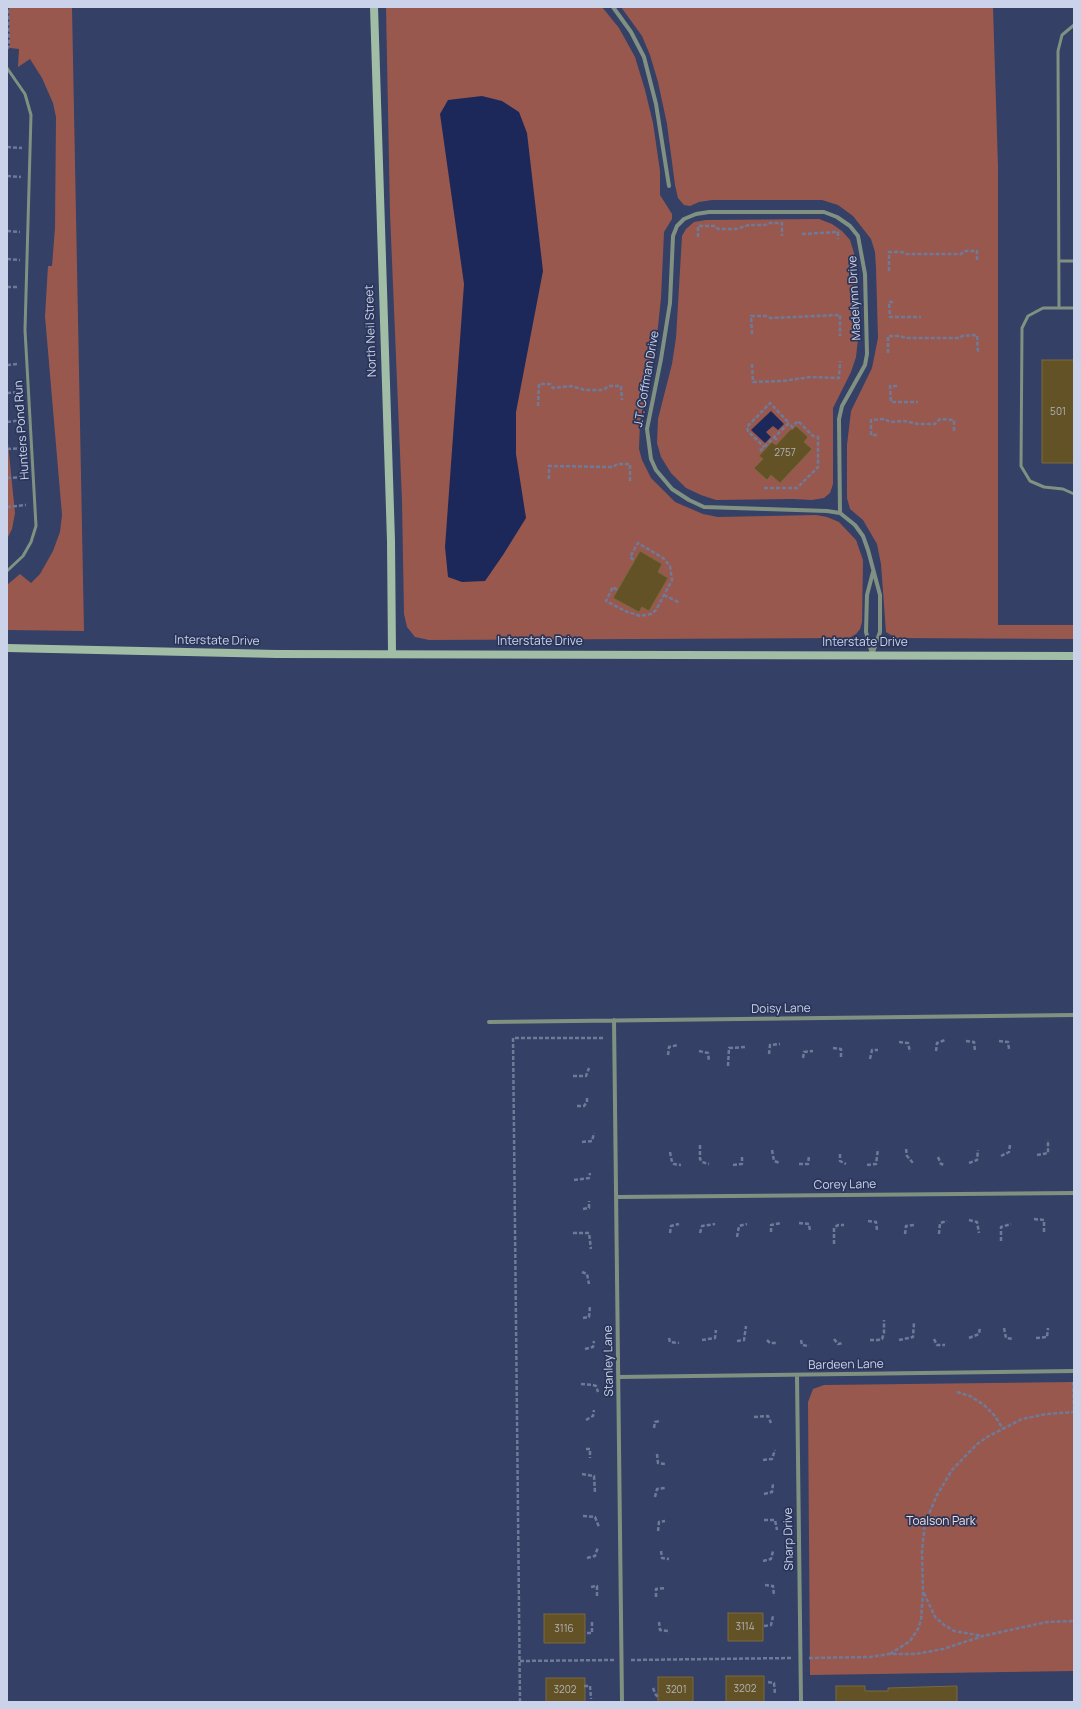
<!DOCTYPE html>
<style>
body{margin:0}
#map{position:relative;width:1081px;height:1709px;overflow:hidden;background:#344065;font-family:Manrope,sans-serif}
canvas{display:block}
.frame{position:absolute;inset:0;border:8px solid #cbd3ea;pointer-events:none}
</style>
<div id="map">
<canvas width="1081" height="1709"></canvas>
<div class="frame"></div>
</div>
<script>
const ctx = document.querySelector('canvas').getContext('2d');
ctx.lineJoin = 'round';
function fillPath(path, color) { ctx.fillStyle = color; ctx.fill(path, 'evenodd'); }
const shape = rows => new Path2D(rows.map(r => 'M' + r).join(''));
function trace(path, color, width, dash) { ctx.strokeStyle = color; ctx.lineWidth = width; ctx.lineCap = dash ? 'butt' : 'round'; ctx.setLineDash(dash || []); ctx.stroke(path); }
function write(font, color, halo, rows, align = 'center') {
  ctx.font = font + ' Manrope,sans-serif'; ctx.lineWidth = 3.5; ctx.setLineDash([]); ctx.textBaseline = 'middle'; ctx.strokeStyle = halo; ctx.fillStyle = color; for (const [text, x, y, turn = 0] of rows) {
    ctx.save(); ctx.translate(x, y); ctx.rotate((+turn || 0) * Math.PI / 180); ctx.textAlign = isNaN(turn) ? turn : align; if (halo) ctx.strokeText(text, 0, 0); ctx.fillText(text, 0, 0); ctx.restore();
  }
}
fillPath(shape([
 [9,7,72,7,84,631,7,630,7,585,20,574,31,583,40,574,53,551,60,532,62,515,45,316,48,266,52,266,55,228,56,117,53,103,42,78,30,59,18,67,19,49,10,48],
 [386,7,602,7,619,28,635,57,645,90,653,123,660,171,660,195,672,214,672,219,664,232,661,298,655,355,640,422,639,449,642,460,651,478,675,502,703,514,718,517,816,515,827,517,839,522,856,540,863,560,862,622,860,629,856,634,849,638,429,640,415,637,407,627,404,614,402,501,390,213],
 [621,7,993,7,998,167,998,625,1074,625,1074,639,896,638,886,632,881,564,877,544,863,520,850,509,847,498,847,445,851,411,872,368,878,338,876,268,875,252,871,239,853,216,838,205,822,200,712,200,699,202,690,206,684,205,678,198,675,185,667,124,658,82,650,55,642,36],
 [819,219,832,224,842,231,850,240,857,263,858,339,856,357,851,372,833,408,833,484,830,493,824,498,812,500,793,499,716,500,701,495,686,488,671,473,661,457,657,443,658,419,672,364,676,338,682,236,686,229,694,222,706,220],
 [7,433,15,513,12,529,7,539],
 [1074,1382,1074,1671,810,1675,808,1402,813,1389,824,1385]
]), '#99584e');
fillPath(shape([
 [482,96,502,101,519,112,527,133,543,271,516,412,516,454,526,518,503,555,485,581,462,582,448,577,445,547,464,284,440,114,448,100],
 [771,411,784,424,778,430,773,426,766,432,771,437,765,443,751,430]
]), '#1c2859');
const building = shape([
 [1042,360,1074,360,1074,463,1042,463,1042,360],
 [796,426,808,437,804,442,812,449,780,483,771,475,767,480,754,468,763,459,759,456,772,442,776,445,791,429,792,430,796,426],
 [640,551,662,564,658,572,668,578,649,611,642,607,639,612,613,598,640,551],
 [728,1613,763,1613,763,1641,728,1641,728,1613],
 [544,1614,585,1614,585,1643,544,1643,544,1614],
 [726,1676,764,1676,764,1702,726,1702,726,1676],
 [658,1677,693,1677,693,1702,658,1702,658,1677],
 [546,1678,585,1678,585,1702,546,1702,546,1678],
 [836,1686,865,1686,865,1691,888,1691,888,1688,957,1686,957,1702,836,1702,836,1686]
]);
fillPath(building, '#625226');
trace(building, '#7a693d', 1);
trace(shape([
 [7,49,9,46,8,7],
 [7,147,22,148],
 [7,176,21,177],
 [7,231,20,232],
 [802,234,838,232,838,239],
 [698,237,698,226,715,226,718,229,736,229,749,225,765,225,769,223,782,223,782,236],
 [7,259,20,260],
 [889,271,889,252,902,252,906,254,961,254,964,251,977,251,977,260],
 [7,287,18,287],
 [893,302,889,302,890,317,921,317],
 [752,334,751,316,765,316,771,318,840,315,840,336],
 [888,353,888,336,900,336,906,338,960,338,962,336,977,335,978,353],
 [752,364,753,382,783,381,811,377,839,378,840,361],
 [7,365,18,364],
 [897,386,890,386,891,402,918,402],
 [7,393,20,392],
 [538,406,539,384,550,384,553,388,571,386,585,390,603,390,609,386,621,386,622,400],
 [7,422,22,420],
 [877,435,871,435,871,420,885,419,890,422,904,421,918,424,935,424,940,419,954,420,954,432],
 [774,437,778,441],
 [7,449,24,448],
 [760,451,764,447,789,423,770,403,747,427,748,431,764,447],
 [7,478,25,477],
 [549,479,549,466,613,467,617,464,630,464,630,482],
 [764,488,797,488,818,467,818,437,813,436,798,421,792,427,789,423],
 [7,507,26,505],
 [617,590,613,587,606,601,625,611,640,616,651,614,656,610,672,580,670,566,663,558,638,543,630,557,634,560],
 [664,595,680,603],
 [966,1041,974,1042,975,1051],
 [999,1041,1008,1042,1009,1049],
 [899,1042,908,1043,910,1052],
 [833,1048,841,1049,841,1057],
 [699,1051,708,1053,709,1061],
 [936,1051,937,1043,945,1040],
 [769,1054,770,1045,780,1044],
 [668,1055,669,1047,678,1045],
 [803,1058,804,1052,813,1051],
 [870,1059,872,1050,878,1050],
 [728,1066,729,1048,746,1047],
 [573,1076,586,1076,589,1068],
 [577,1106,584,1106,587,1102,587,1097],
 [582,1142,592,1141,594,1133],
 [700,1145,700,1159,702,1162,709,1164],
 [906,1149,907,1156,913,1163],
 [772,1150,774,1161,780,1163],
 [670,1152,672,1162,674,1164,681,1165],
 [840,1154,840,1161,846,1164],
 [1037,1155,1048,1153,1048,1140],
 [1001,1156,1009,1152,1010,1145],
 [938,1157,941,1164,945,1165],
 [969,1163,977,1160,978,1150],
 [799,1164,808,1164,809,1156],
 [733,1165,742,1164,742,1156],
 [867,1165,876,1164,878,1149],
 [574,1180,589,1178,590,1173],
 [583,1209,589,1208,589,1201],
 [1034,1219,1044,1220,1044,1232],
 [969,1220,977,1222,979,1233],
 [868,1221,876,1222,877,1230],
 [799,1223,809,1224,810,1232],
 [771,1232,771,1225,781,1223],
 [573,1233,589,1233,591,1249],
 [670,1233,671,1226,679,1224],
 [700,1233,702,1226,715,1224],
 [905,1234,906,1226,914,1225],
 [939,1234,940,1223,947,1221],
 [737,1237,739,1226,747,1224],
 [1001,1241,1001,1227,1011,1224],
 [834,1244,834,1228,838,1225,844,1225],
 [582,1272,587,1274,589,1284],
 [583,1318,589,1317,590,1306],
 [1004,1328,1006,1338,1013,1339],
 [669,1338,670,1342,679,1343],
 [969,1338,979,1334,980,1327],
 [1036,1338,1047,1337,1048,1328],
 [834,1339,838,1344,843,1343],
 [934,1339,937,1345,945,1345],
 [702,1340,715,1338,716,1330],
 [767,1340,770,1343,776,1343],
 [801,1340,802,1345,809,1346],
 [870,1340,878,1340,882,1339,884,1333,884,1320],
 [899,1340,913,1337,914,1323],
 [737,1341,744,1340,746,1326],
 [585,1349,593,1347,594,1341],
 [1073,1382,1074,1412],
 [581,1384,593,1385,596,1386,598,1392],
 [957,1392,970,1396,984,1405,995,1416,1003,1429],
 [754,1417,768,1416,771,1423],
 [586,1420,593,1416,594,1410],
 [654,1428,655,1422,661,1421],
 [586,1449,590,1449,590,1458],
 [657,1454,658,1463,665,1464],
 [763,1460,772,1459,775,1450],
 [582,1474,594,1476,595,1492],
 [764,1494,772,1492,773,1484],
 [655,1497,657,1489,665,1488],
 [583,1516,595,1517,599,1527],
 [764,1520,775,1520,777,1530],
 [658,1531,659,1522,665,1521],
 [661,1551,662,1558,669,1559],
 [587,1558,595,1556,598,1547],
 [763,1561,771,1559,773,1551],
 [765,1585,773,1586,774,1596],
 [591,1587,597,1586,597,1598],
 [924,1593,935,1617,943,1624,954,1631,983,1636],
 [656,1597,656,1589,666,1588],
 [659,1622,660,1630,668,1631],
 [764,1626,771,1625,773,1616],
 [587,1633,592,1633,592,1622],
 [890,1654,910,1641,918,1629,921,1620,923,1593,922,1551,925,1523,937,1495,952,1470,976,1445,987,1437,1022,1419,1046,1414,1074,1412],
 [809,1658,870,1657,889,1654,916,1654,943,1649,983,1636,1019,1628,1047,1622,1074,1621],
 [631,1660,792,1658],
 [520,1661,614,1660],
 [768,1682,774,1683,775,1694],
 [584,1686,590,1686,591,1699],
 [653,1688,656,1695,658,1697],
 [520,1702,513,1038,604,1038]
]), '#6f7a99', 2.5, [4, 2]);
trace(shape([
 [7,68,25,94,31,115,25,330,36,526,31,542,23,556,7,571],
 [1059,261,1074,261],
 [1059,308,1058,51,1062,35,1074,25],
 [1074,308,1043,308,1028,316,1022,328,1021,466,1030,481,1044,487,1063,489,1074,494]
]), '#809182', 3);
trace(shape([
 [613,7,631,32,644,57,656,104,669,186],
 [840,513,839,419,842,406,865,365,867,354,865,274,858,236,850,226,837,217,824,212,709,212,696,214,684,219,677,226,673,236,670,303,661,359,647,429,651,459,656,470,672,489,689,500,704,507,827,511,840,513,855,525,863,536,868,550,880,595,880,632,872,655],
 [872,654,866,632,867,595,873,572],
 [614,1020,622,1702],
 [489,1022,1074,1015],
 [617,1197,1074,1193],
 [797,1376,801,1702],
 [619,1377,1074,1371]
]), '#809182', 4);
trace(shape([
 [374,7,391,541,392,654],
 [7,648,277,654,1074,656]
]), '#a2bda6', 8);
write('10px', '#b1b3b9', null, [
 ["501",1058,412],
 ["2757",785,453],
 ["3114",745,1627],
 ["3116",564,1629],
 ["3202",745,1689],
 ["3202",565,1690],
 ["3201",676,1690]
]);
write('12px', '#cbd3ea', '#2a3559', [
 ["Madelynn Drive",855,298,-93],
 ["North Neil Street",371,331,-92],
 ["J.T. Coffman Drive",647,379,-80],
 ["Hunters Pond Run",22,430,-94],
 ["Interstate Drive",217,641,1],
 ["Interstate Drive",540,642],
 ["Interstate Drive",865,643],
 ["Doisy Lane",781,1009,-1],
 ["Corey Lane",845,1185,-1],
 ["Stanley Lane",609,1361,-91],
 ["Bardeen Lane",846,1365,-1],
 ["Sharp Drive",789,1539,-91]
]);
write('12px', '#f2ddd9', '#2a3559', [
 ["Toalson Park",941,1522]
]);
</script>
